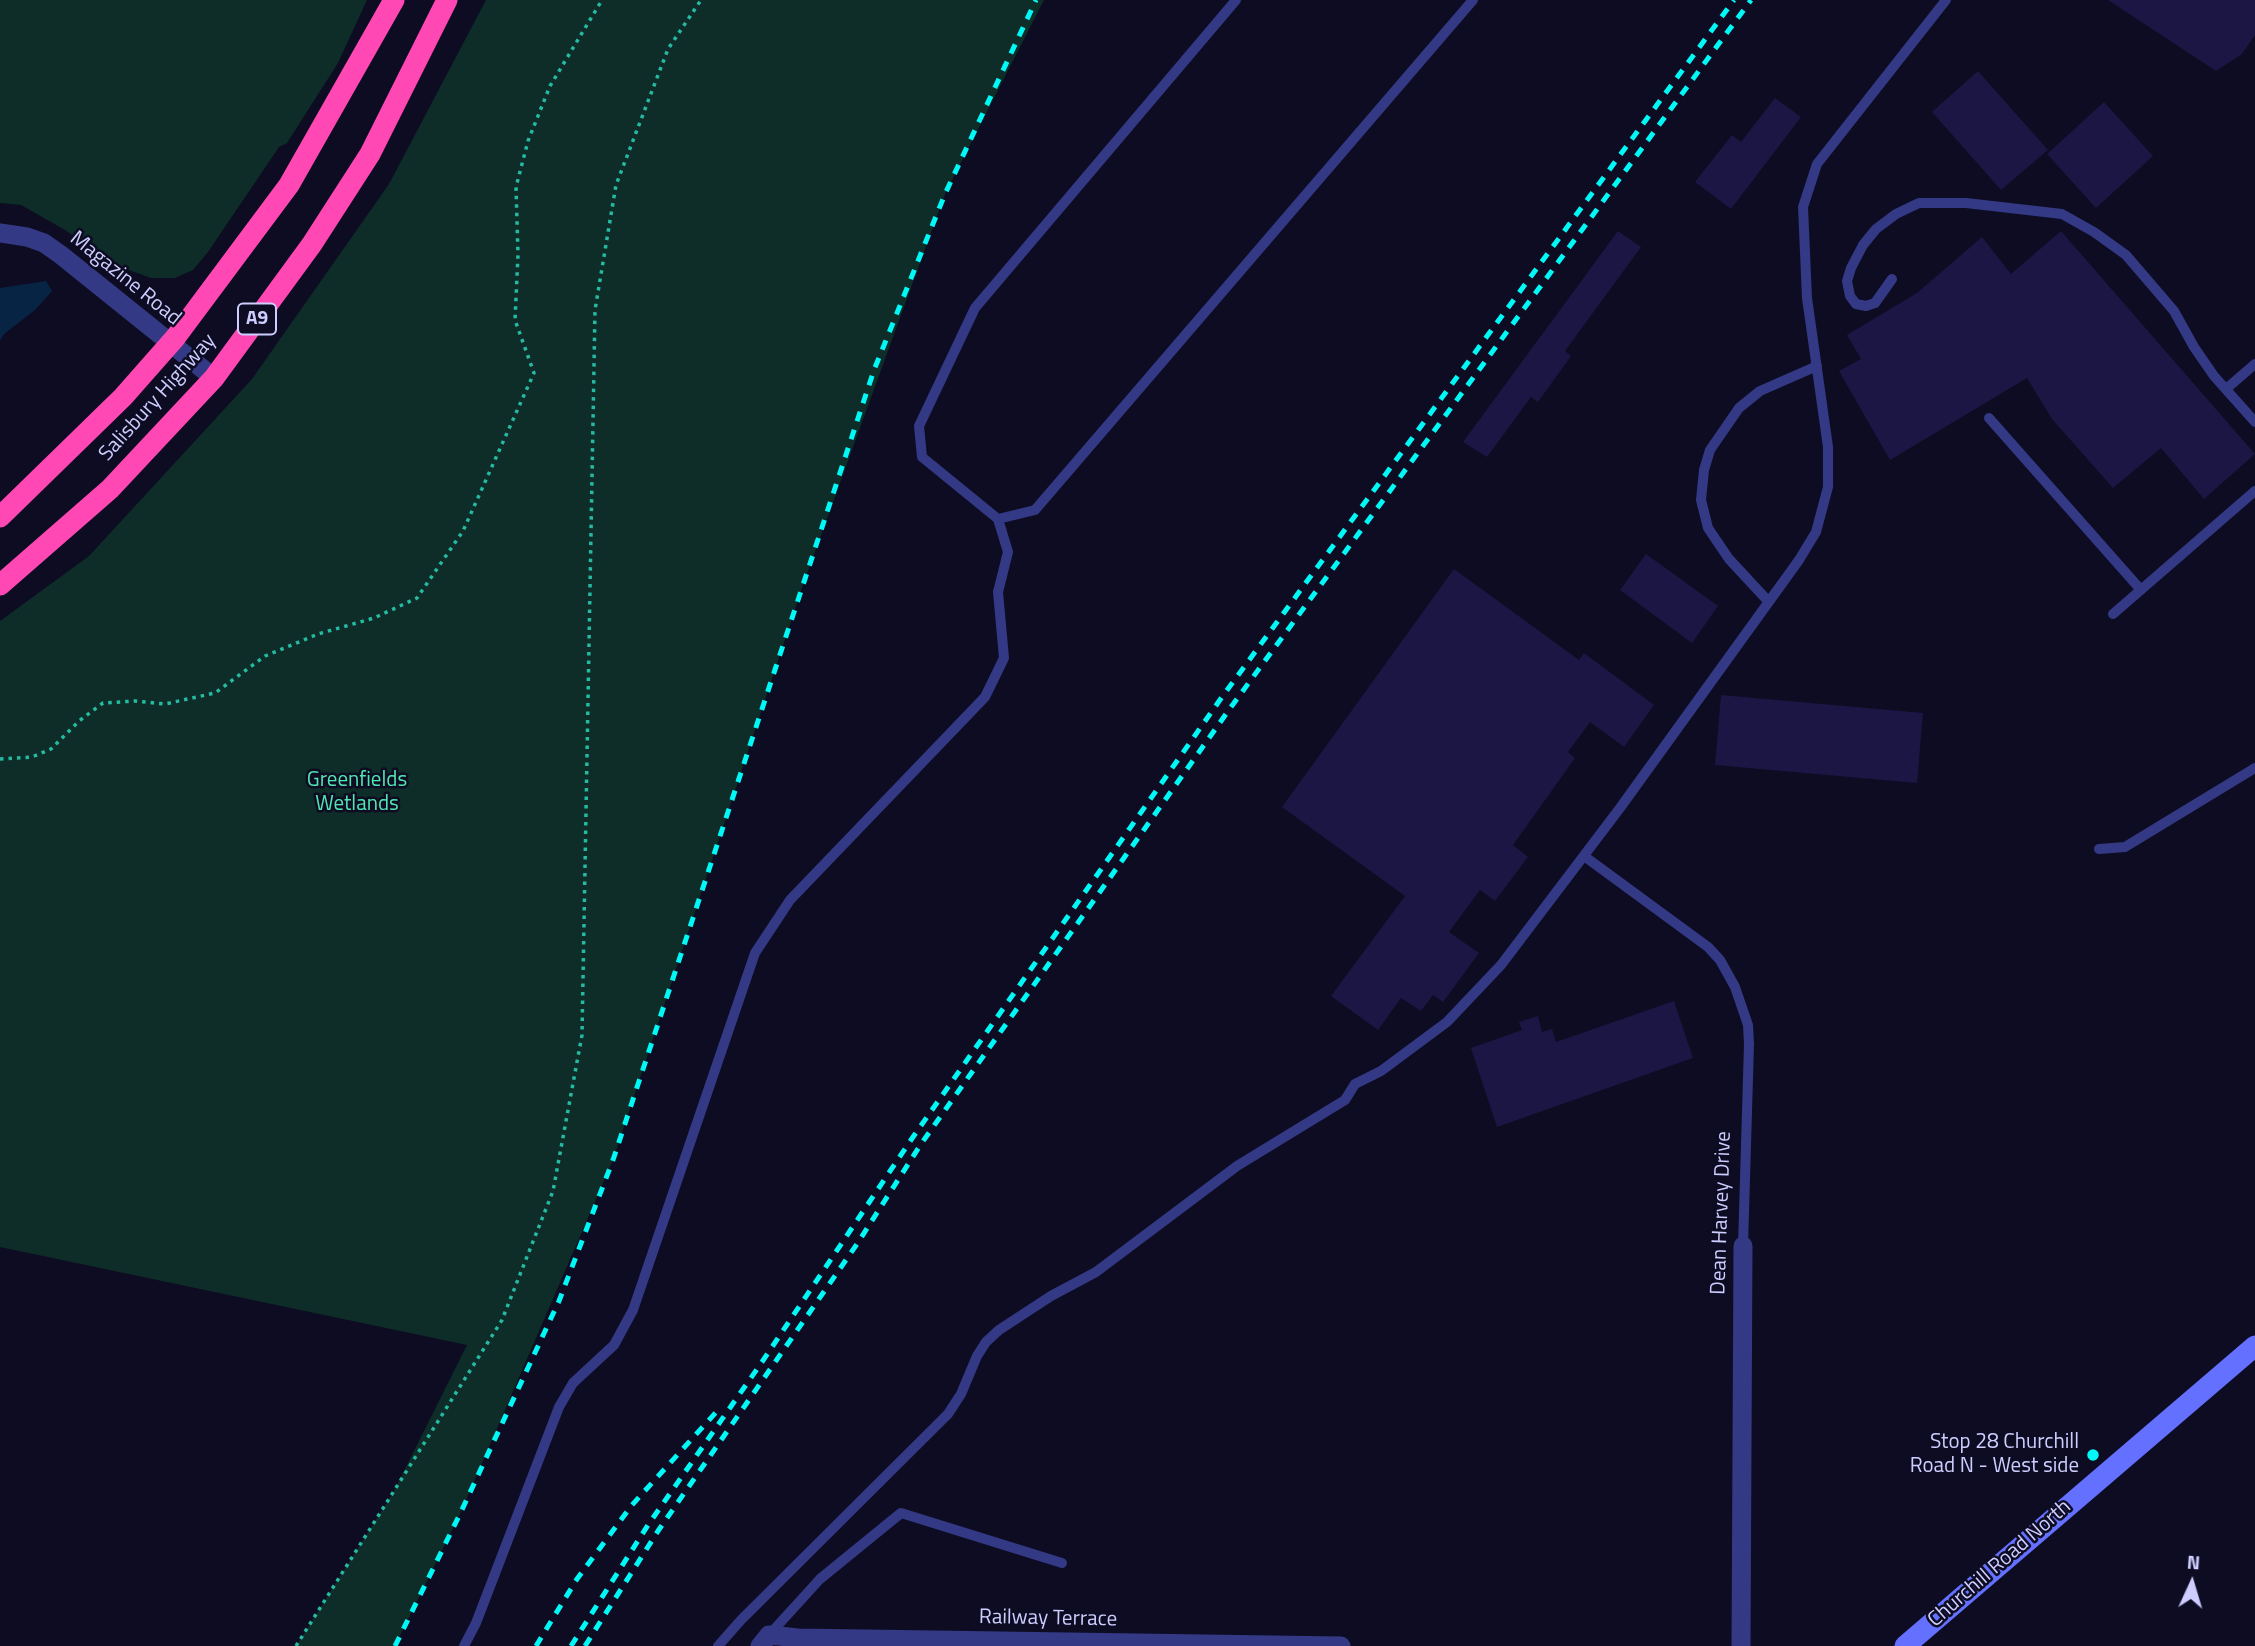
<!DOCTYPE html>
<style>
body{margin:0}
#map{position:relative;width:2255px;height:1646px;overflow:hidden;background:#0d0c22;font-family:"Titillium Web",sans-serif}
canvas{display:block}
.north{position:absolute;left:2157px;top:1548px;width:70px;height:70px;-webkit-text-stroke:5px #0d0c22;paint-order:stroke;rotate:4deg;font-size:19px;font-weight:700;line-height:28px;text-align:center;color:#cdcdff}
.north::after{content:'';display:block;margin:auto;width:24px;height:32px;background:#cdcdff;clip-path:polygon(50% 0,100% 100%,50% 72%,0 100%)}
</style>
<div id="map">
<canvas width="2255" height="1646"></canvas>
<div class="north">N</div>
</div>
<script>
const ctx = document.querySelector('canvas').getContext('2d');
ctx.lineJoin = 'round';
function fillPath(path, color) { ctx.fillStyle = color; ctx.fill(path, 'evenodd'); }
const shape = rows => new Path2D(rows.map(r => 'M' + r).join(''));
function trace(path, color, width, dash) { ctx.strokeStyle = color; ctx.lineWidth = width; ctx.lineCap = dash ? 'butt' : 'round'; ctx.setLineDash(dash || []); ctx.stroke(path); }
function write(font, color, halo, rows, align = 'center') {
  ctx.font = font + ' "Titillium Web",sans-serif'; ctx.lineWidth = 5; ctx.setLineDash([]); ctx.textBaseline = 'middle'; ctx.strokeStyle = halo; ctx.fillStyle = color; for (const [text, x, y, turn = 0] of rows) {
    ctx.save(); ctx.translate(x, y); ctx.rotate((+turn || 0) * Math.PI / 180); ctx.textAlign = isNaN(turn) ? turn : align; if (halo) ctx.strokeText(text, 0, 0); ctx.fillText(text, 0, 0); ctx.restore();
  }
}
fillPath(shape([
 [0,0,367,0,338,63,287,143,279,147,208,252,193,270,175,278,151,278,118,266,65,230,21,205,0,203],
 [486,0,1044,0,945,194,804,582,613,1160,460,1514,395,1646,296,1646,394,1491,467,1345,0,1247,0,621,89,556,252,379,389,184]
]), '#0e2c28');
fillPath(shape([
 [46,281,52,291,35,310,4,334,0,341,0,288]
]), '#082445');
fillPath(shape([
 [2108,0,2255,0,2255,35,2242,54,2216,71],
 [1978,71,2048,150,2001,190,1932,112],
 [1775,98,1801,117,1731,209,1695,182,1732,135,1741,142],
 [2104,102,2153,156,2096,208,2047,154],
 [1618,231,1641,247,1565,351,1571,356,1538,402,1531,397,1487,457,1463,442],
 [2061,231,2255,454,2204,499,2161,448,2113,488,2052,419,2027,378,1890,460,1839,371,1861,359,1847,335,1917,293,1982,237,2011,274],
 [1646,554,1718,606,1692,643,1620,590],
 [1454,569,1579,660,1584,653,1654,705,1624,747,1590,722,1568,752,1575,758,1513,845,1528,857,1495,901,1480,890,1449,932,1479,953,1443,1002,1433,995,1421,1011,1401,998,1378,1030,1331,996,1405,896,1282,807],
 [1721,695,1923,713,1917,783,1715,765],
 [1674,1001,1693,1058,1497,1127,1471,1048,1522,1030,1519,1022,1538,1016,1542,1032,1552,1029,1556,1042]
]), '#1b1644');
trace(shape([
 [0,759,32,757,51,749,79,721,103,703,135,701,165,704,215,693,265,656,318,634,374,618,417,598,463,531,534,373,515,320,518,255,516,187,528,141,550,86,602,0],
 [296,1646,502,1320,553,1191,582,1035,595,310,616,185,668,49,701,0]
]), '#25baa2', 3.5, [3.5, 5]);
trace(shape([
 [1236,0,975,308,919,426,922,457,998,519,1035,510,1473,0],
 [1892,279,1875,303,1866,306,1856,304,1850,296,1847,281,1851,268,1863,245,1876,229,1896,214,1919,203,1966,203,2062,214,2094,232,2126,255,2174,311,2194,347,2214,376,2255,422],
 [2226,389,2255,364],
 [1989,418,2141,590],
 [1768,601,1729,559,1708,528,1701,500,1704,470,1710,450,1739,408,1760,391,1817,366],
 [2113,614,2255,491],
 [2099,849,2125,847,2255,768],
 [1584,856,1708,947,1720,960,1735,987,1748,1025,1749,1044,1743,1246],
 [769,1635,820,1579,901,1513,1062,1563],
 [464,1646,476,1623,559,1407,573,1383,614,1345,633,1310,755,953,790,900,985,697,1004,658,998,592,1008,552,998,519],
 [718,1646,741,1620,948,1414,961,1394,977,1356,986,1342,999,1330,1051,1296,1096,1272,1237,1166,1345,1100,1355,1084,1381,1071,1447,1022,1501,965,1620,808,1799,560,1816,532,1828,487,1828,447,1807,298,1803,207,1817,164,1946,0]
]), '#333984', 10);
trace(shape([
 [0,233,27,237,44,243,61,255,214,378],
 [760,1646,769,1635,798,1638,1341,1646],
 [1741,1646,1743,1246]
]), '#333984', 19);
trace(shape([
 [1905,1646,2255,1346]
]), '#6470ff', 21);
trace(shape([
 [0,517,123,397,175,338,289,185,394,0],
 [0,585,110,489,214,378,312,244,370,154,447,0]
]), '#ff48b3', 21);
trace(shape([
 [395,1646,460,1514,559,1301,613,1160,874,370,945,194,1036,0],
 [536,1646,577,1579,632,1505,719,1409],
 [571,1646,648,1525,762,1362,913,1137,1222,697,1734,0],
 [585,1646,658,1531,857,1244,921,1144,1231,707,1751,0]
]), '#00f8f6', 5, [10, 9]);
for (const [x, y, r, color] of [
 [2093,1455,7,"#00f8f6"]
]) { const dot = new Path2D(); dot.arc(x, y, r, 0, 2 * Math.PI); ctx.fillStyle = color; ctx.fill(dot); trace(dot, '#0d0c22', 2.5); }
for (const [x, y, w] of [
 [257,319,38]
]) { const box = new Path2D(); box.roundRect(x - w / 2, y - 15.5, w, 31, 5); ctx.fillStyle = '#0d0c22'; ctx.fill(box); trace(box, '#cdcdff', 2); }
write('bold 19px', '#cdcdff', null, [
 ["A9",257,319]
]);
write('21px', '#cdcdff', '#0d0c22', [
 ["Magazine Road",125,279,39],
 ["Salisbury Highway",158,398,-48],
 ["Dean Harvey Drive",1722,1213,-88],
 ["Churchill Road North",2000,1564,-41],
 ["Railway Terrace",1048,1619,1]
]);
write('21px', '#50e7b2', '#0d0c22', [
 ["Greenfields",357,781],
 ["Wetlands",357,805]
]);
write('21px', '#cdcdff', '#0d0c22', [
 ["Stop 28 Churchill",2079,1443],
 ["Road N - West side",2079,1467]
], 'right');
</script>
